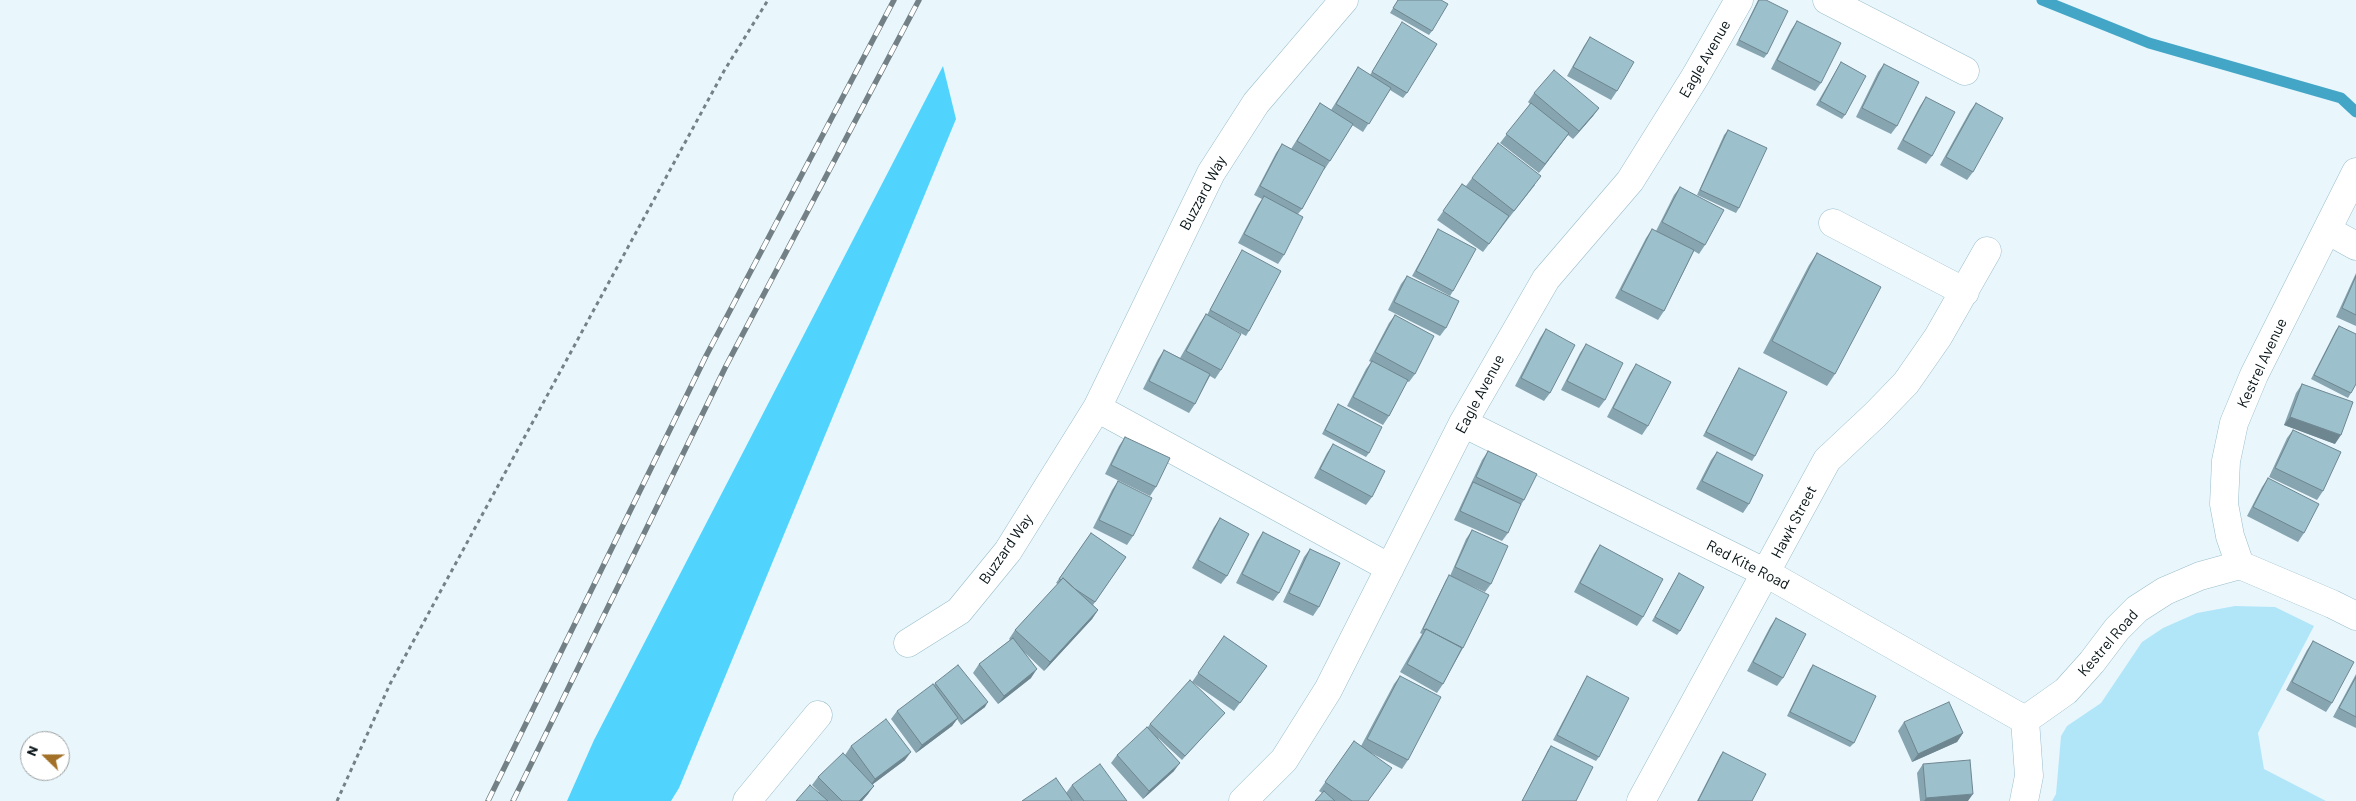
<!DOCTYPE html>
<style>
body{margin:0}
#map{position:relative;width:2356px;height:801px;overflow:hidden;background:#e9f7fd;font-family:Barlow,sans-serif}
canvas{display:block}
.north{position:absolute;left:20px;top:731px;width:50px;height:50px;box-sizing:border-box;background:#fff;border:1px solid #9ba0a1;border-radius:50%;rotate:292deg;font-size:14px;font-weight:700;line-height:20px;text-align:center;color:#051115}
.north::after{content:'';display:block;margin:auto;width:18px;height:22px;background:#a27026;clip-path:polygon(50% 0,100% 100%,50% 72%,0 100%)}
</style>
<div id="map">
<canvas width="2356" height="801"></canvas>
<div class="north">N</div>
</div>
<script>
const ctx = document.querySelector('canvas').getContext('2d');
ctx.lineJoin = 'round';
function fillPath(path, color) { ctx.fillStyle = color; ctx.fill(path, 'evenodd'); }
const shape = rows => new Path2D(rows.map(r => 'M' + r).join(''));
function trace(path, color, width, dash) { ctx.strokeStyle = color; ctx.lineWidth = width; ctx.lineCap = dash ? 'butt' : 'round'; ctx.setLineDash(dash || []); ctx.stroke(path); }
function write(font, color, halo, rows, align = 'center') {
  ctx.font = font + ' Barlow,sans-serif'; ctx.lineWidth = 4; ctx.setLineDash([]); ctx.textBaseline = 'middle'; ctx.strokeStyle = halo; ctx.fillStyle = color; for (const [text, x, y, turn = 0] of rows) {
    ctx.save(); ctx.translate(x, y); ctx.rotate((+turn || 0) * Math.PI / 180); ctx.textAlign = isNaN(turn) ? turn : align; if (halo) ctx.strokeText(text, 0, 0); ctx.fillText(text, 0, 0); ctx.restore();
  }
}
fillPath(shape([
 [2235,606,2275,607,2314,626,2258,733,2264,769,2326,801,2052,801,2056,794,2061,736,2067,726,2101,703,2142,642,2163,628,2197,613]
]), '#b1e6f9');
fillPath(shape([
 [943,66,956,119,679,788,671,801,567,801,594,740]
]), '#50d4fd');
trace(shape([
 [2042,0,2149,43,2341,98,2356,112]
]), '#44a6c6', 11);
const minor = shape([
 [1827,0,1965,71],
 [1833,223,1965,292],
 [2327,230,2356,246],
 [1097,408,1390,568],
 [1463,423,1766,573,2025,720],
 [2240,565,2230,536,2224,504,2226,461,2234,423,2254,375,2356,172],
 [908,643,959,611,1008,551,1097,408,1211,173,1256,103,1344,0],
 [747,801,818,715],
 [1243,801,1284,760,1328,690,1463,423,1546,279,1630,181,1695,77,1739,0],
 [1641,801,1827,460,1876,414,1906,383,1938,337,1987,251],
 [2024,801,2029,776,2025,720,2066,691,2092,662,2117,629,2137,609,2165,591,2200,576,2240,565,2332,604,2356,616]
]);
trace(minor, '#9abdca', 29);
trace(shape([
 [337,801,390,684,724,71,768,0]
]), '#748186', 3, [4, 4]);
trace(minor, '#fff', 28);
const rail = shape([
 [488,801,706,356,894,0],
 [513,801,726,366,919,0]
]);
trace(rail, '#738085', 5.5);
trace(rail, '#fff', 4, [11]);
fillPath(shape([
 [1398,0,1432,31,1429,35,1390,13],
 [1758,0,1766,0,1767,54,1764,58,1736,45],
 [1797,21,1821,83,1815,91,1771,69,1791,30],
 [1399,27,1407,93,1403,98,1390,90,1363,132,1352,125,1330,161,1324,170,1323,169,1302,209,1298,214,1284,255,1278,264,1238,243,1258,205,1262,199,1254,195,1276,153,1282,144,1291,149,1320,103,1331,110,1358,67,1370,75],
 [1590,37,1617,91,1611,100,1567,76,1584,46],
 [1841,62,1845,115,1842,119,1816,105],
 [1884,64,1897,126,1891,134,1856,117,1878,72],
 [1534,93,1599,108,1593,116,1573,139,1568,135,1539,173,1500,143,1530,104,1528,102],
 [1926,97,1932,156,1926,164,1897,149,1920,106],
 [1976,103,1973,172,1967,180,1940,165,1970,111],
 [1728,130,1739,208,1736,213,1697,195,1724,135],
 [1472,178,1535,185,1508,219,1483,252,1437,220,1462,184,1466,186],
 [1680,187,1705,245,1699,254,1694,251,1664,311,1658,320,1615,298,1646,238,1652,229,1656,231,1674,195],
 [1438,229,1453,291,1450,296,1412,276],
 [1242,250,1249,331,1246,336,1207,315],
 [1817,253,1835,374,1827,386,1763,353,1809,265],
 [2356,273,2356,326,2336,317],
 [1407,276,1446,328,1440,336,1388,310,1401,284],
 [1206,314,1221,370,1215,379,1210,376,1195,404,1189,413,1143,389,1158,359,1164,350,1180,358,1200,323],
 [1395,315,1415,374,1409,382,1407,381,1389,416,1383,425,1347,406,1366,369,1371,362,1369,361,1389,323],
 [2339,326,2351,393,2348,398,2311,379,2336,330],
 [1546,329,1550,393,1544,401,1515,386,1540,338],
 [1586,344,1605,400,1599,408,1561,390,1580,353],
 [1636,364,1648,426,1642,435,1607,417,1630,373],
 [1739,368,1755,456,1752,461,1703,436,1736,373],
 [2302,384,2335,444,2284,425,2296,393],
 [1338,404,1369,453,1366,457,1322,434,1335,409],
 [2293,430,2323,491,2317,500,2269,477,2287,438],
 [1125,437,1156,487,1150,496,1105,474,1119,446],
 [1333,444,1372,497,1366,505,1314,478,1327,453],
 [1488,451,1524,500,1519,508,1508,533,1502,541,1454,520,1482,460],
 [1717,452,1749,504,1743,513,1696,489,1711,460],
 [2268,478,2304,533,2298,542,2247,516,2262,487],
 [1118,481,1133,536,1127,545,1093,528,1112,490],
 [1220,518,1227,576,1221,584,1192,568,1214,527],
 [1472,530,1491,584,1485,592,1456,579,1463,648,1443,684,1437,693,1400,672,1422,634,1420,633,1446,580,1450,576,1466,539],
 [1263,532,1279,593,1273,601,1236,583,1257,541],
 [1091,533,1126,557,1093,605,1098,610,1092,619,1044,671,1025,653,1031,678,998,704,973,673,979,664,1010,640,1009,639,1015,630,1058,584,1056,583],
 [1600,545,1643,617,1637,626,1574,592,1594,554],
 [1310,549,1319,607,1313,616,1283,602,1304,557],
 [1679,573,1680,631,1677,635,1652,621],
 [1776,618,1783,678,1777,686,1747,671,1770,627],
 [1224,636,1267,666,1234,711,1192,682],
 [2313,641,2332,703,2326,712,2286,690,2307,650],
 [1813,665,1854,743,1850,747,1787,716,1810,669],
 [2356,674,2356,728,2333,717],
 [1400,676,1408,760,1402,769,1371,753,1368,801,1315,801,1322,793,1319,791,1354,741,1361,746,1394,684],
 [1587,676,1599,757,1596,761,1553,740,1584,681],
 [935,683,985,707,961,725,957,719,952,726,916,753,891,719,897,711,934,685],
 [1225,713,1221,717,1182,760,1158,738,1174,771,1143,799,1111,763,1117,755,1148,727,1150,724],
 [1904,722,1963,733,1957,742,1912,762,1898,731],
 [851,746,905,760,873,784,868,794,862,801,796,801,819,792,812,785,818,777,845,755],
 [1551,746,1576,801,1522,801,1548,750],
 [1723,752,1752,801,1697,801,1720,756],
 [1923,764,1968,801,1920,801,1917,773],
 [1072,785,1127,801,1072,801,1066,793]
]), '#87a5b0');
fillPath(shape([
 [1599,108,1593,116,1573,139,1579,131],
 [1569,133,1539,173,1545,164],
 [2290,417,2341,435,2335,444,2284,425],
 [1098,610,1092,619,1044,671,1050,662],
 [1037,669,1031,678,998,704,1004,696],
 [988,702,985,707,961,725,964,721],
 [958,718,952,726,916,753,922,745],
 [1963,733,1957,742,1912,762,1918,754],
 [911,752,905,760,869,787,875,779],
 [1180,763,1174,771,1143,799,1149,791],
 [874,786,868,794,862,801,859,801],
 [1973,794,1968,801,1924,801,1926,798]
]), '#6e8690');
const building = shape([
 [1398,0,1441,0,1448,4,1432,31,1393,8,1398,0],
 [1759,0,1766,0,1788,11,1767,54,1739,40,1759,0],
 [1797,21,1841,43,1821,83,1777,60,1797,21],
 [1402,22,1437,44,1407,93,1372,72,1402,22],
 [1590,37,1634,62,1617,91,1573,67,1590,37],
 [1841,62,1866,76,1845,115,1820,101,1841,62],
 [1884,64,1919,82,1897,126,1862,108,1884,64],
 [1358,67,1391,88,1369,124,1336,104,1358,67],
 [1554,70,1599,108,1579,131,1534,93,1554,70],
 [1926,97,1955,112,1932,156,1903,140,1926,97],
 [1320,103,1353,124,1330,161,1297,141,1320,103],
 [1531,103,1569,133,1545,164,1506,134,1531,103],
 [1976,103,2003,118,1973,172,1946,157,1976,103],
 [1728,130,1767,148,1739,208,1700,190,1728,130],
 [1498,143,1541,176,1514,211,1472,178,1498,143],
 [1282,144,1325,167,1302,209,1260,186,1282,144],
 [1462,184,1509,216,1489,244,1443,211,1462,184],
 [1680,187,1724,210,1705,245,1662,222,1680,187],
 [1264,196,1303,217,1284,255,1244,234,1264,196],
 [1438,229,1476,249,1453,291,1416,271,1438,229],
 [1652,229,1694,250,1664,311,1621,290,1652,229],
 [1242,250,1281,271,1249,331,1210,310,1242,250],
 [1817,253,1881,287,1835,374,1772,341,1817,253],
 [1407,276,1459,301,1446,328,1394,302,1407,276],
 [2356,276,2356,315,2342,308,2356,276],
 [1206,314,1241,334,1221,370,1186,351,1206,314],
 [1395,315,1434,336,1415,374,1375,352,1395,315],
 [2339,326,2356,334,2356,384,2351,393,2314,375,2339,326],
 [1546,329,1575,345,1550,393,1521,378,1546,329],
 [1586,344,1623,363,1605,400,1567,381,1586,344],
 [1164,350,1210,374,1195,404,1149,381,1164,350],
 [1372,361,1408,380,1389,416,1353,397,1372,361],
 [1636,364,1671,382,1648,426,1613,408,1636,364],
 [1739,368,1787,392,1755,456,1706,432,1739,368],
 [2302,384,2353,402,2341,435,2290,417,2302,384],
 [1338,404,1382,427,1369,453,1325,430,1338,404],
 [2293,430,2341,452,2323,491,2275,468,2293,430],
 [1125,437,1170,458,1156,487,1111,465,1125,437],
 [1333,444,1385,471,1372,497,1320,469,1333,444],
 [1488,451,1537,474,1524,500,1476,477,1488,451],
 [1717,452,1763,475,1749,504,1702,481,1717,452],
 [2268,478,2319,504,2304,533,2253,507,2268,478],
 [1118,481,1152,498,1133,536,1099,520,1118,481],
 [1473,482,1521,504,1508,533,1460,511,1473,482],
 [1220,518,1249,534,1227,576,1198,560,1220,518],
 [1472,530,1508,546,1491,584,1455,567,1472,530],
 [1263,532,1300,551,1279,593,1242,574,1263,532],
 [1091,533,1126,557,1095,602,1075,589,1063,578,1061,580,1059,579,1091,533],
 [1600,545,1663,579,1643,617,1580,583,1600,545],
 [1310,549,1340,563,1319,607,1289,593,1310,549],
 [1679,573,1704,587,1680,631,1655,617,1679,573],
 [1449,575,1489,595,1463,648,1426,629,1426,630,1423,629,1449,575],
 [1063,578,1098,610,1050,662,1015,630,1063,578],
 [1776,618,1806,634,1783,678,1753,662,1776,618],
 [1426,629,1462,648,1443,684,1407,664,1426,629],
 [1224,636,1267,666,1240,703,1198,673,1224,636],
 [1013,638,1037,669,1004,696,979,664,1013,638],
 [2313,641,2354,662,2332,703,2292,682,2313,641],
 [958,665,988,702,964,721,935,683,958,665],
 [1813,665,1876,696,1854,743,1790,712,1813,665],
 [1400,676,1441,697,1408,760,1367,739,1400,676],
 [1587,676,1629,698,1599,757,1557,735,1587,676],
 [2356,677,2356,717,2339,708,2356,677],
 [1190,680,1225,713,1185,756,1150,724,1190,680],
 [933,684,958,718,922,745,897,711,933,684],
 [1949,702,1963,733,1918,754,1904,722,1949,702],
 [886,719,911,752,875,779,851,746,886,719],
 [1147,727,1180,763,1149,791,1117,755,1147,727],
 [1354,741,1392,768,1368,801,1352,801,1325,782,1354,741],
 [1551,746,1593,767,1576,801,1522,801,1551,746],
 [1723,752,1766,774,1752,801,1698,801,1723,752],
 [843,753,874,786,859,801,842,801,818,777,843,753],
 [1970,760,1973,794,1926,798,1923,764,1970,760],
 [1100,764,1127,801,1084,801,1072,785,1100,764],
 [1056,778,1072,801,1022,801,1056,778],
 [810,785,828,801,796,801,810,785],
 [1324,791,1335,801,1315,801,1324,791]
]);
fillPath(building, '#9dc0cd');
trace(building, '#6e8690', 1);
write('15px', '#051115', '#fff', [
 ["Eagle Avenue",1705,59,-60],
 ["Buzzard Way",1203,193,-62],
 ["Kestrel Avenue",2262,363,-65],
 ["Eagle Avenue",1480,394,-62],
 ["Hawk Street",1794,522,-62],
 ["Buzzard Way",1006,549,-55],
 ["Red Kite Road",1748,565,27],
 ["Kestrel Road",2108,643,-49]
]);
</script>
